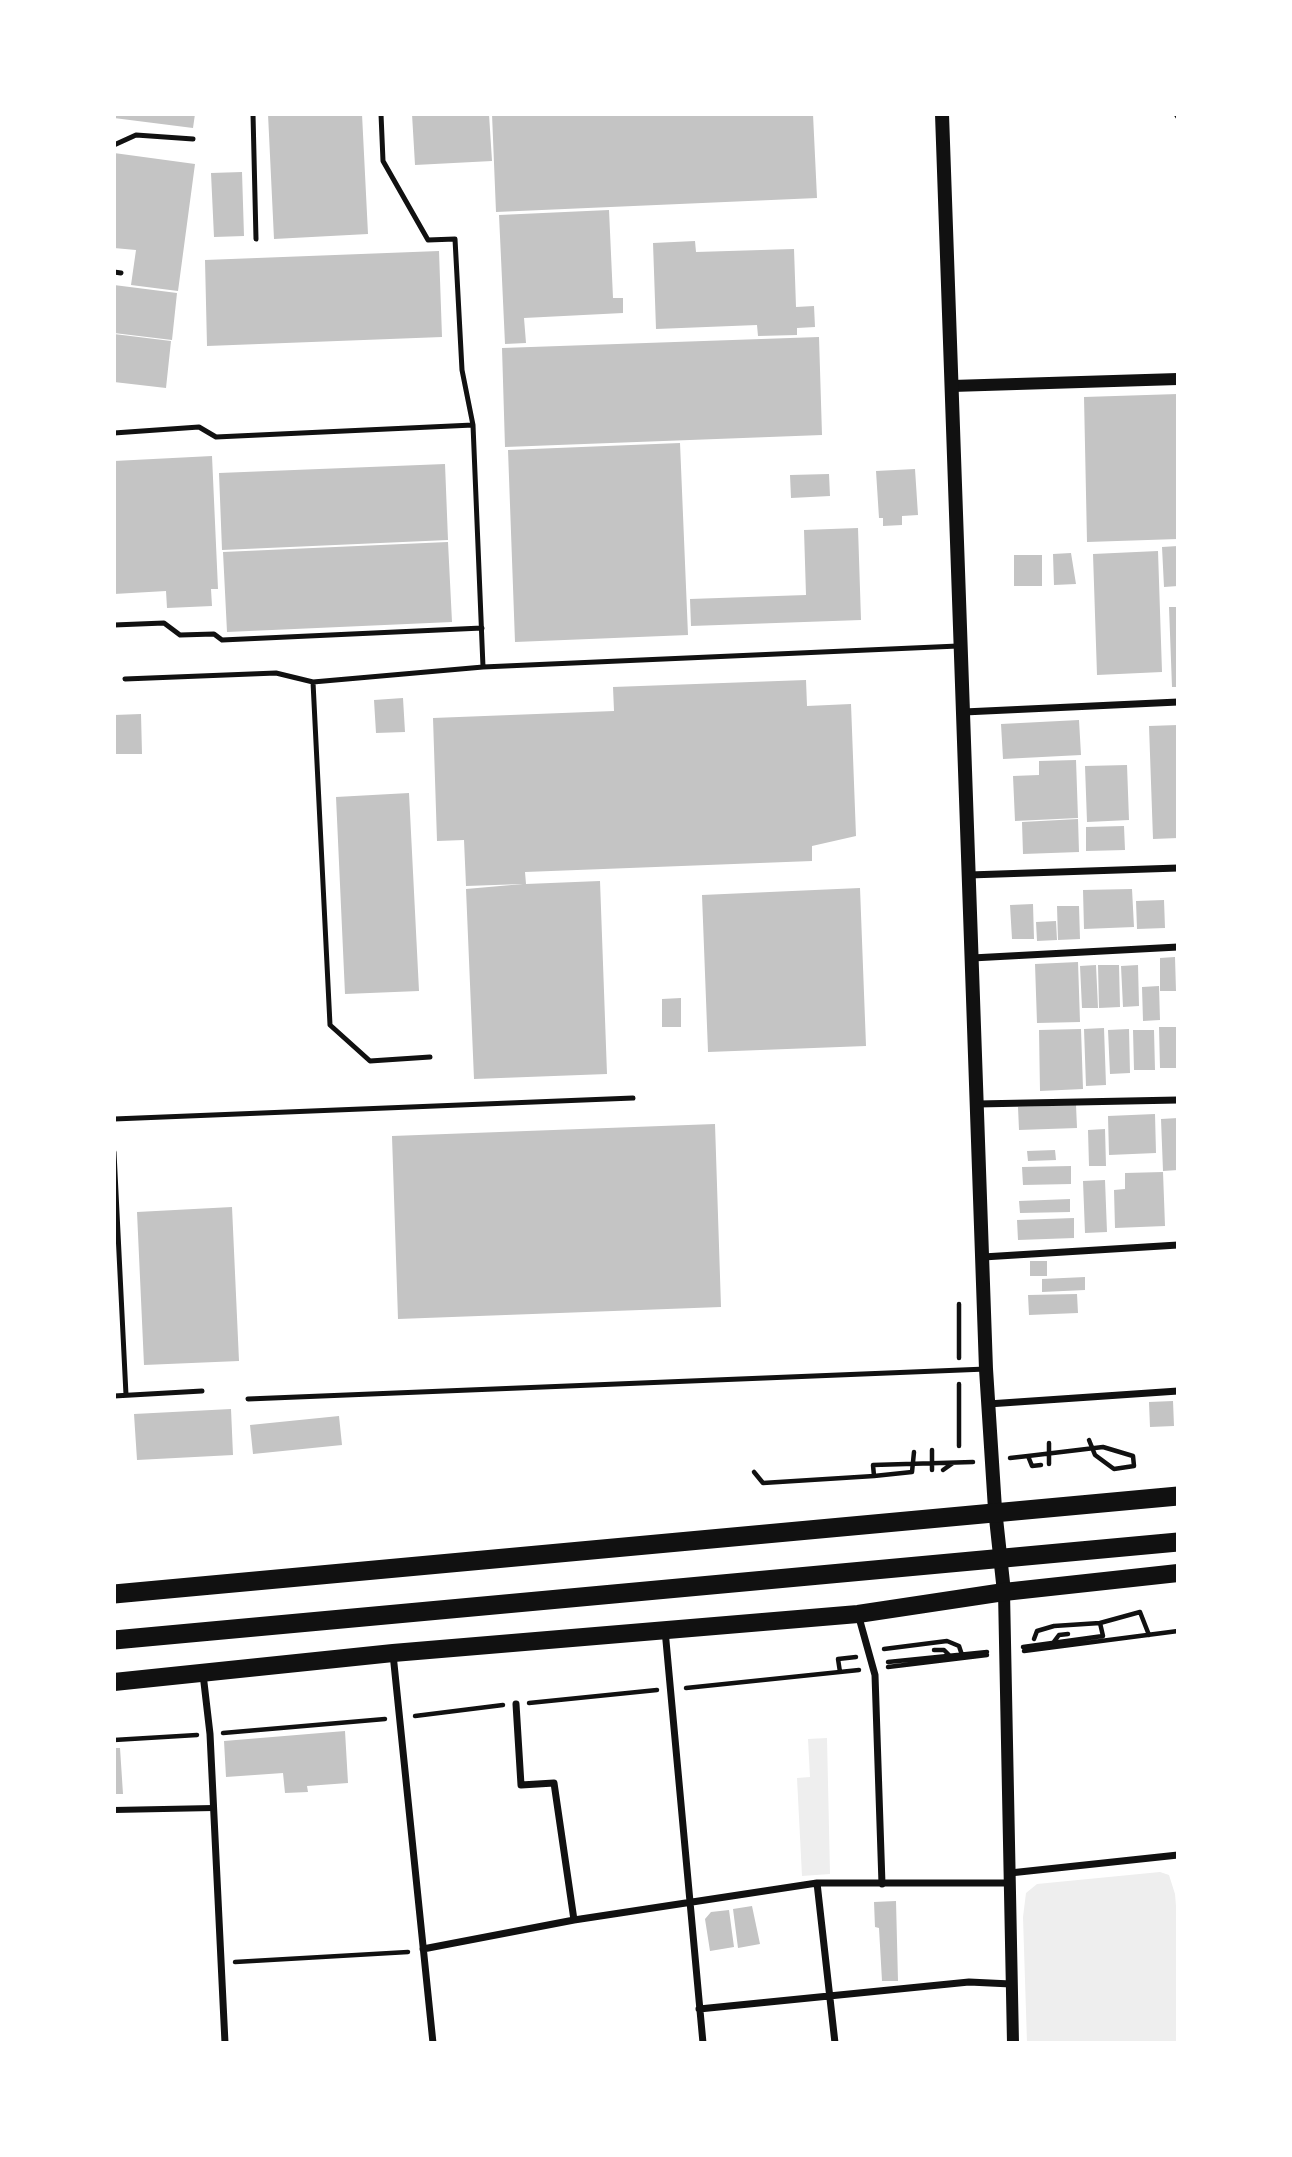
<!DOCTYPE html>
<style>
body{margin:0}
#map{position:relative;width:1292px;height:2157px;overflow:hidden;background:#fff;font-family:"Zilla Slab",serif}
canvas{display:block}
.frame{position:absolute;inset:0;border:116px solid #fff;pointer-events:none}
</style>
<div id="map">
<canvas width="1292" height="2157"></canvas>
<div class="frame"></div>
</div>
<script>
const ctx = document.querySelector('canvas').getContext('2d');
ctx.lineJoin = 'round';
function fillPath(path, color) { ctx.fillStyle = color; ctx.fill(path, 'evenodd'); }
const shape = rows => new Path2D(rows.map(r => 'M' + r).join(''));
function trace(path, color, width, dash) { ctx.strokeStyle = color; ctx.lineWidth = width; ctx.lineCap = dash ? 'butt' : 'round'; ctx.setLineDash(dash || []); ctx.stroke(path); }
fillPath(shape([
 [827,1738,830,1874,802,1876,797,1778,810,1777,808,1739],
 [1160,1872,1169,1875,1175,1894,1178,1930,1178,2043,1027,2043,1023,1917,1026,1893,1037,1884]
]), '#eee');
fillPath(shape([
 [114,114,195,114,193,128,114,118],
 [268,114,362,114,368,234,274,239],
 [412,114,489,114,492,161,415,165],
 [492,114,813,114,817,198,496,212],
 [114,153,195,164,178,291,131,285,136,250,114,248],
 [242,172,244,236,214,237,211,173],
 [609,210,613,298,623,298,623,313,524,318,526,343,505,344,499,215],
 [695,241,696,252,794,249,796,307,814,306,815,327,797,328,797,335,758,336,757,325,656,329,653,243],
 [439,251,442,337,207,346,205,260],
 [114,285,177,293,172,340,114,333],
 [114,334,171,341,166,388,114,382],
 [819,337,822,435,505,447,502,348],
 [1178,394,1178,539,1087,542,1084,397],
 [680,443,688,635,515,642,508,450],
 [212,456,218,589,211,589,212,606,167,608,166,591,114,594,114,461],
 [445,464,448,540,222,550,219,473],
 [915,469,918,515,902,516,902,525,883,526,883,518,879,518,876,471],
 [829,474,830,496,791,498,790,475],
 [858,528,861,620,691,626,690,599,806,595,804,530],
 [448,542,452,622,227,632,223,552],
 [1178,546,1178,586,1164,587,1162,547],
 [1158,551,1162,672,1097,675,1093,554],
 [1071,553,1076,584,1054,585,1053,554],
 [1014,555,1042,555,1042,586,1014,586],
 [1169,607,1178,607,1178,687,1172,687],
 [806,680,807,706,851,704,856,836,812,846,812,861,525,872,526,884,600,881,607,1074,474,1079,466,889,523,884,466,886,464,840,437,841,433,718,614,711,613,687],
 [403,698,405,732,376,733,374,700],
 [141,714,142,754,114,754,114,715],
 [1079,720,1081,755,1003,759,1001,724],
 [1178,725,1178,838,1153,839,1149,726],
 [1076,760,1078,818,1015,821,1013,776,1039,775,1039,761],
 [1127,765,1129,820,1087,822,1085,766],
 [409,793,419,991,345,994,336,797],
 [1078,819,1079,852,1023,854,1022,822],
 [1124,826,1125,850,1086,851,1086,827],
 [860,888,866,1046,708,1052,702,895],
 [1132,889,1134,927,1084,929,1083,890],
 [1164,900,1165,928,1137,929,1136,901],
 [1033,904,1034,939,1012,939,1010,905],
 [1057,906,1079,906,1080,939,1058,940],
 [1056,921,1057,940,1037,941,1036,922],
 [1175,957,1176,991,1160,991,1160,958],
 [1078,962,1080,1022,1037,1023,1035,964],
 [1096,965,1098,1008,1082,1008,1080,966],
 [1098,965,1119,965,1120,1007,1099,1008],
 [1138,965,1139,1006,1123,1007,1121,966],
 [1159,986,1160,1020,1143,1021,1142,987],
 [681,998,681,1027,662,1027,662,999],
 [1159,1027,1178,1027,1178,1068,1160,1068],
 [1104,1028,1106,1085,1086,1086,1084,1029],
 [1081,1029,1083,1089,1040,1091,1039,1030],
 [1129,1029,1130,1073,1110,1074,1108,1030],
 [1133,1030,1154,1030,1155,1070,1134,1070],
 [1076,1105,1077,1128,1019,1130,1018,1107],
 [1155,1114,1156,1153,1109,1155,1108,1116],
 [1178,1118,1178,1170,1163,1171,1161,1119],
 [715,1124,721,1307,398,1319,392,1136],
 [1105,1129,1106,1166,1089,1166,1088,1130],
 [1055,1150,1056,1160,1028,1161,1027,1151],
 [1071,1166,1071,1184,1023,1185,1022,1167],
 [1163,1172,1165,1226,1115,1228,1114,1190,1125,1189,1125,1173],
 [1105,1180,1107,1232,1085,1233,1083,1181],
 [1070,1199,1070,1212,1020,1213,1019,1201],
 [232,1207,239,1361,144,1365,137,1212],
 [1074,1218,1074,1238,1018,1240,1017,1220],
 [1030,1261,1047,1261,1047,1276,1030,1276],
 [1085,1277,1085,1290,1042,1292,1042,1279],
 [1077,1294,1078,1313,1029,1315,1028,1295],
 [1173,1401,1174,1426,1150,1427,1149,1402],
 [231,1409,233,1455,137,1460,134,1414],
 [339,1416,342,1445,253,1454,250,1425],
 [345,1731,348,1783,307,1786,308,1792,285,1793,283,1773,226,1777,224,1741],
 [114,1748,120,1748,123,1794,114,1794],
 [896,1901,898,1981,882,1981,879,1928,875,1927,874,1902],
 [752,1906,760,1944,738,1948,733,1909],
 [729,1910,734,1947,710,1951,705,1919,711,1912]
]), '#c4c4c4');
trace(shape([
 [959,1304,959,1358],
 [1049,1443,1049,1464],
 [959,1446,959,1384],
 [932,1450,932,1470],
 [1028,1456,1032,1466,1041,1465],
 [1010,1458,1028,1456,1103,1447,1133,1456,1134,1466,1114,1469,1095,1455,1089,1440],
 [943,1470,953,1463],
 [754,1472,763,1483,874,1476,873,1465,973,1462],
 [874,1476,912,1472,914,1452],
 [1100,1623,1140,1612,1149,1635],
 [1053,1643,1059,1635,1068,1634],
 [1023,1647,1103,1636,1100,1623,1054,1626,1037,1631,1034,1639],
 [884,1649,947,1641,959,1646,963,1658],
 [934,1650,944,1650,950,1656],
 [1024,1651,1178,1631],
 [888,1662,987,1652],
 [888,1667,987,1655],
 [840,1672,838,1659,856,1657],
 [686,1688,859,1670],
 [529,1703,657,1690],
 [415,1716,503,1705],
 [223,1733,385,1719],
 [114,1740,197,1735],
 [235,1962,408,1952]
]), '#111', 4.5);
trace(shape([
 [253,114,256,239],
 [381,114,383,161,428,240,455,239,462,370,473,425,483,667],
 [1176,114,1178,117],
 [114,145,136,135,193,139],
 [114,272,121,273],
 [114,433,199,427,216,437,473,425],
 [114,625,164,623,180,635,214,634,222,640,482,628],
 [125,679,276,673,313,682,483,667,958,646],
 [313,682,330,1025,370,1061,430,1057],
 [114,1119,633,1098],
 [114,1152,126,1395],
 [114,1396,202,1391],
 [248,1399,986,1369]
]), '#111', 5);
trace(shape([
 [114,1810,213,1808]
]), '#111', 6);
trace(shape([
 [964,712,1178,702],
 [969,875,1178,868],
 [972,958,1178,947],
 [977,1104,1178,1100],
 [983,1257,1178,1245],
 [988,1404,1178,1391],
 [858,1614,875,1675,882,1884],
 [665,1630,703,2043],
 [393,1654,433,2043],
 [203,1674,210,1734,225,2043],
 [516,1704,521,1785,554,1783,574,1920],
 [1010,1873,1178,1855],
 [817,1883,835,2043],
 [423,1949,574,1920,817,1883,1011,1883],
 [699,2009,969,1982,1011,1984]
]), '#111', 7);
trace(shape([
 [952,386,1178,379],
 [1004,1592,1013,2043]
]), '#111', 12);
trace(shape([
 [942,114,986,1369,995,1509,1004,1592]
]), '#111', 14);
trace(shape([
 [114,1682,393,1653,858,1614,1004,1592,1178,1573]
]), '#111', 18);
trace(shape([
 [114,1594,1178,1496],
 [114,1640,1178,1542]
]), '#111', 19);
</script>
